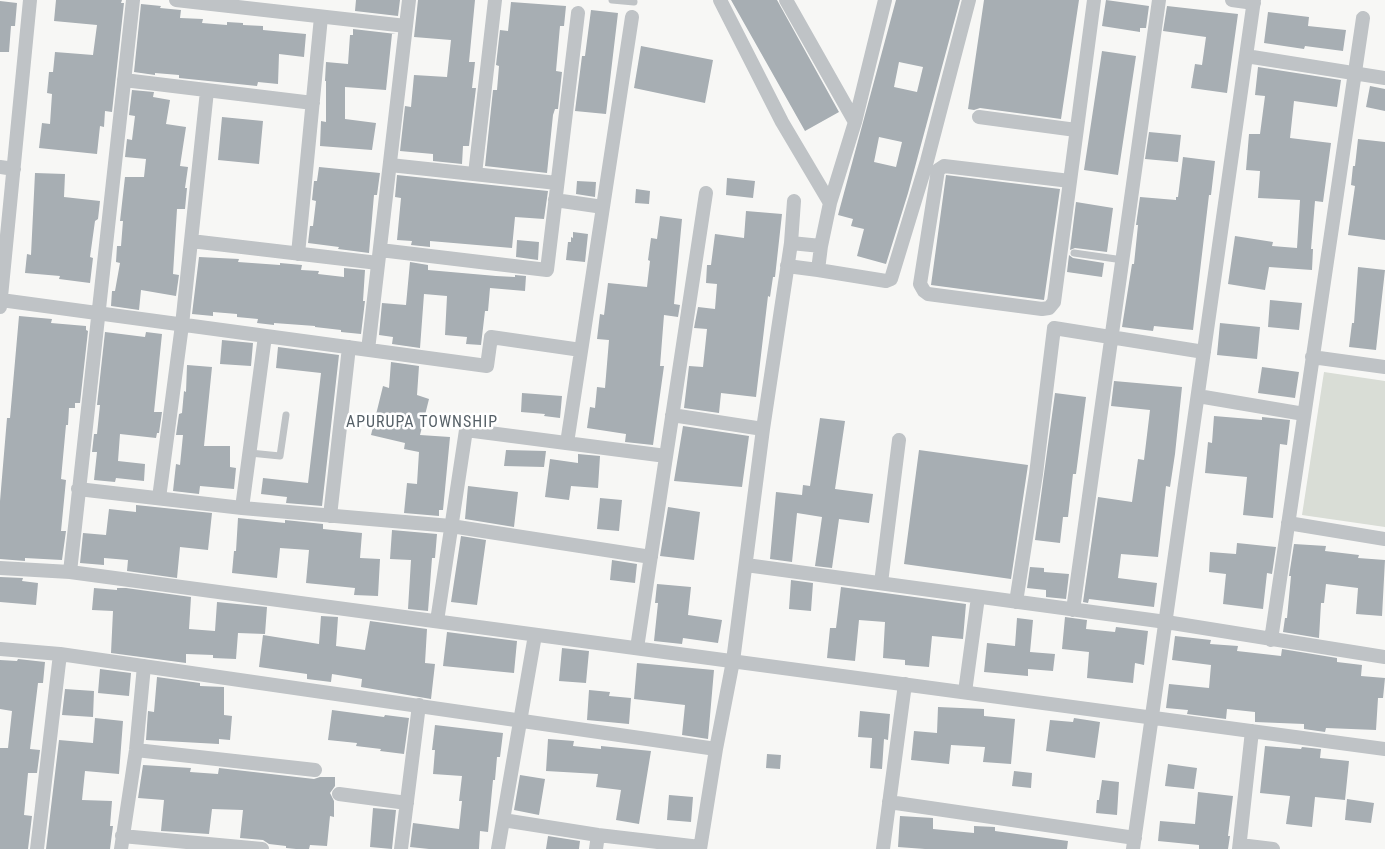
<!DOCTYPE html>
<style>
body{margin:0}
canvas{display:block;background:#f7f7f5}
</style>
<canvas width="1385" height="849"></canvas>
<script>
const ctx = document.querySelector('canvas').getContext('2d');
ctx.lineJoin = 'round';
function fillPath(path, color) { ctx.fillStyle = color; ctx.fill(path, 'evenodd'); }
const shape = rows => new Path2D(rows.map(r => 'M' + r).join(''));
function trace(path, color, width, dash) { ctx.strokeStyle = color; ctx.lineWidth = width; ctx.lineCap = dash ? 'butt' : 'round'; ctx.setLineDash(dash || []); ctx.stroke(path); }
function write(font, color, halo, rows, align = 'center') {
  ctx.font = font + ' "Roboto Condensed",sans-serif'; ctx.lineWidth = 5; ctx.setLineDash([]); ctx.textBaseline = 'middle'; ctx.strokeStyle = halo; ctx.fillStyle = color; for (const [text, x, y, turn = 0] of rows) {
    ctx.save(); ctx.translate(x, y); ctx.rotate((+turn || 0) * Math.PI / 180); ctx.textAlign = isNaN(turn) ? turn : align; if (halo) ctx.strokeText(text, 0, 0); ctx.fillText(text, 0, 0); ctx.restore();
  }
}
fillPath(shape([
 [1324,372,1385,381,1385,527,1302,515]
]), '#d9ddd6');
fillPath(shape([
 [56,0,122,0,121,3,124,3,112,112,105,111,104,127,100,126,97,154,39,148,42,123,50,124,52,94,47,93,49,72,53,72,55,52,93,55,97,25,54,21],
 [356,0,400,0,398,16,355,11],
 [418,0,475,0,469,62,475,62,472,88,476,88,469,146,463,146,462,164,433,161,433,154,400,151,405,106,411,107,414,75,447,77,451,40,414,37],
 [731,0,777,0,839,112,805,131],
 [896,0,960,0,908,193,886,264,857,256,864,229,851,226,853,219,838,215],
 [899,62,923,67,917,92,894,87],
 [879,137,902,142,896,167,874,162],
 [984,0,1079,0,1061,119,980,108,974,110,968,109],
 [1106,0,1149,6,1146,28,1140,28,1140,32,1102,26],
 [0,1,17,3,15,26,11,26,9,52,0,52],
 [511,2,566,6,564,26,560,26,556,71,562,72,558,109,555,109,553,115,547,173,485,166,493,90,497,90,499,66,496,65,500,30,508,31],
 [141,4,161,6,160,8,181,10,180,18,203,19,202,23,227,25,227,22,243,23,243,25,263,26,263,30,306,34,304,57,279,54,278,84,258,82,257,86,179,78,179,75,155,73,155,75,134,72],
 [1167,6,1238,14,1227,93,1191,88,1195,64,1202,65,1206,37,1163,31],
 [591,10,618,13,606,114,575,111,582,56,585,56],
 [1268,12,1309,17,1308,26,1346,30,1343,51,1305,46,1304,49,1264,43],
 [353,29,396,34,392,34,386,90,345,87,345,119,376,123,372,150,320,146,321,121,326,122,326,81,325,81,326,62,348,64,350,35,353,35],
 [641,46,713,60,705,103,634,88],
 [1102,51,1136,56,1118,175,1084,170],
 [1258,67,1341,80,1337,107,1294,101,1290,138,1331,143,1323,202,1315,201,1311,249,1313,249,1312,270,1269,267,1265,290,1228,284,1235,236,1273,242,1272,246,1297,248,1300,200,1258,198,1260,171,1246,170,1249,134,1260,134,1265,96,1255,95],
 [1370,86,1385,89,1385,111,1366,107],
 [132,90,154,92,153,97,170,100,166,124,186,127,180,166,188,167,185,188,187,188,185,209,177,209,173,274,179,275,176,296,141,290,139,310,111,306,112,291,115,291,120,263,116,262,117,246,121,246,123,221,120,221,125,177,144,177,146,159,125,157,127,139,132,140,135,116,129,115],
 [222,117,263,121,259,164,218,160],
 [1149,132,1181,135,1178,162,1145,159],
 [1358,139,1385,142,1385,240,1348,235,1355,186,1351,185,1353,166,1355,166],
 [1183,157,1215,161,1211,195,1209,195,1193,330,1154,326,1153,331,1122,327,1132,264,1134,264,1138,225,1136,225,1140,197,1176,200,1176,197,1178,197],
 [319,167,380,173,377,195,374,195,369,253,346,250,338,249,339,247,308,243,310,226,313,226,316,201,312,200,314,181,317,181],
 [35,173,65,174,64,197,100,201,98,219,95,221,90,257,93,258,90,283,59,279,60,276,25,273,27,254,31,255],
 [397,175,548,191,544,219,515,217,512,248,430,241,430,247,411,245,412,241,397,240,401,198,395,197],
 [946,175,1060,189,1044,300,931,285],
 [727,178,755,181,753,198,726,195],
 [577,181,596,182,595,197,576,194],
 [636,189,650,191,649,204,635,203],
 [1076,202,1113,208,1107,252,1075,248,1070,250],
 [746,211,782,214,775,277,773,277,770,297,768,296,756,397,721,393,719,413,684,408,689,366,703,367,707,329,694,328,698,307,715,309,717,284,706,283,707,265,711,265,715,234,744,238],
 [660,216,682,219,674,304,680,305,678,317,664,315,660,366,664,366,653,445,625,442,626,434,587,428,590,407,595,408,597,387,605,388,609,340,597,339,600,314,604,315,608,283,647,287,650,261,648,260,651,238,657,239],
 [573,232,588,234,585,262,566,260,568,242,571,242,571,237,573,238],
 [517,240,539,242,538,260,516,257],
 [1069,255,1073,258,1104,263,1102,277,1067,272],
 [199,257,239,259,238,262,280,265,280,263,302,265,301,270,319,271,318,274,344,277,344,268,365,270,363,301,365,301,361,334,341,332,341,330,315,327,315,326,274,323,274,325,257,323,258,319,237,317,237,314,213,312,213,316,192,314],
 [410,262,428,265,428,270,496,276,515,277,515,275,526,276,525,291,490,288,488,311,485,311,481,345,466,344,467,337,445,335,447,296,424,294,420,348,392,344,393,337,379,335,382,303,406,305],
 [1358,267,1385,270,1376,350,1349,347,1352,323,1354,323],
 [1270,300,1302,303,1299,330,1268,327],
 [19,316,52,319,51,323,86,326,86,330,88,331,80,403,75,403,75,408,69,408,68,425,66,425,61,479,66,480,61,531,66,531,62,560,25,558,25,561,0,559,0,501,7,418,10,418],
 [1220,323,1260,327,1257,359,1217,355],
 [105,332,145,337,146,332,162,334,154,412,162,412,159,433,157,433,156,438,120,434,118,461,145,464,144,481,116,478,115,482,94,480,97,452,92,452,94,434,97,434,100,405,97,405],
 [222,340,253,343,251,366,220,364],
 [278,347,339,355,322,506,286,503,287,497,261,494,263,478,308,483,321,373,276,368],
 [391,362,419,366,417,395,429,399,420,435,450,437,443,510,439,510,439,516,404,513,407,483,417,484,419,452,404,449,405,443,371,435,383,386,389,388],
 [187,365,212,367,204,446,230,446,230,467,236,468,234,489,200,486,199,494,173,491,176,464,180,465,183,435,176,435,179,414,182,413,184,391,186,392],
 [1262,367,1299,372,1295,398,1258,393],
 [1114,381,1182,387,1175,454,1170,487,1166,486,1158,557,1121,554,1118,578,1157,583,1154,607,1089,599,1088,603,1083,602,1098,497,1132,502,1138,459,1144,460,1150,410,1111,406],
 [522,393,562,396,560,418,544,416,545,414,521,412],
 [1055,393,1086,397,1076,474,1073,474,1068,517,1063,517,1060,543,1035,540],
 [1214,416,1262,420,1262,417,1290,420,1287,445,1280,444,1273,518,1243,515,1247,477,1205,473,1208,442,1212,443],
 [820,418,845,421,835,489,873,494,869,523,839,519,832,568,815,566,822,517,797,513,792,562,770,559,776,492,802,495,803,485,810,486],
 [683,426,749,436,742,487,674,481],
 [506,450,546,451,544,467,504,466],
 [919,450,1028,465,1011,579,904,564],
 [578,454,600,456,598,488,571,486,569,500,545,497,550,459,578,463],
 [468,486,518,492,514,527,465,519],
 [600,498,622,500,619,531,597,529],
 [136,505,212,513,208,550,180,547,177,578,127,571,128,560,104,558,104,565,80,563,83,533,106,535,109,509,136,512],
 [668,507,700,512,694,560,660,556],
 [238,518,285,523,285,520,323,524,323,529,362,533,360,558,380,559,378,596,354,595,355,588,306,583,309,550,280,548,277,578,232,573,234,551,236,551],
 [392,530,437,534,435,558,432,558,428,611,408,609,411,560,390,559],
 [461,536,486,540,477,605,451,602],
 [1237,543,1276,547,1272,574,1267,573,1263,609,1223,604,1226,574,1209,572,1210,552,1236,554],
 [1294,544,1326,546,1325,551,1359,555,1358,558,1385,560,1382,616,1356,614,1358,588,1326,584,1324,603,1321,603,1319,638,1283,632,1285,618,1287,618,1291,576,1289,576],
 [612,560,637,564,635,583,610,580],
 [1030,567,1044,568,1044,572,1069,574,1066,599,1046,597,1046,590,1027,588],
 [0,577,23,578,22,581,38,583,36,605,0,602],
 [791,580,813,583,811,611,789,609],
 [657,584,691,587,688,615,722,620,718,643,683,638,682,644,654,641,658,603,655,603],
 [841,587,966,604,963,639,932,636,929,667,905,665,905,660,883,658,885,622,859,620,855,661,827,658,830,628,836,628],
 [94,588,117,590,117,588,126,588,191,597,189,629,215,631,217,602,267,607,265,634,238,633,236,659,213,658,213,655,186,654,186,663,111,653,113,611,92,610],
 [321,616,338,617,336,646,365,650,370,621,427,629,425,663,435,664,431,699,361,687,362,679,332,674,331,682,307,679,307,674,259,667,263,635,319,644],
 [1065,617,1087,620,1086,629,1115,632,1116,627,1148,631,1144,665,1135,663,1133,683,1087,678,1089,652,1062,649],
 [1017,618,1033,620,1030,652,1055,654,1053,671,1028,669,1028,676,984,672,987,643,1015,646],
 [447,632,517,641,514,673,443,666],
 [1175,636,1211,640,1210,644,1238,646,1237,651,1281,656,1282,649,1337,658,1337,662,1362,665,1361,676,1385,678,1383,698,1378,698,1376,730,1326,728,1325,732,1304,729,1304,724,1255,722,1255,712,1227,709,1226,719,1187,714,1188,710,1166,708,1169,684,1209,688,1211,665,1172,660],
 [562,648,589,651,586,683,559,681],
 [18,659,45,662,43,683,38,683,30,749,40,750,37,773,28,773,24,815,32,816,28,849,0,849,0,748,8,748,12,711,0,709,0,660,17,661],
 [637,663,714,670,708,739,682,735,685,705,634,699],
 [100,669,131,673,129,696,98,693],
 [157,677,200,683,200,686,224,687,224,715,232,716,230,740,219,739,219,744,146,740,148,711,154,712],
 [65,689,94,691,93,717,62,715],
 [589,690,610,692,609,696,631,698,629,724,587,720],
 [938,707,984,709,984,716,1015,719,1011,764,983,762,985,747,951,745,949,764,911,760,914,731,937,733],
 [332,710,384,717,385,715,409,718,404,754,380,751,381,749,356,746,357,743,328,740],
 [860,711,890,714,888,740,884,739,882,769,870,768,872,738,858,737],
 [95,718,123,721,119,774,85,771,82,800,112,801,110,826,113,826,110,849,46,849,59,740,93,743],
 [1074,718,1100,722,1095,758,1046,751,1050,720,1073,722],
 [435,725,503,733,500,757,497,757,495,780,493,780,488,832,480,831,479,849,429,849,410,847,413,823,459,829,462,801,459,801,462,776,433,774,435,750,432,750],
 [548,739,574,741,573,746,601,749,601,746,651,751,639,824,616,820,621,790,596,787,598,774,546,771],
 [1265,746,1301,749,1302,747,1321,749,1320,758,1349,761,1345,800,1315,797,1312,827,1286,824,1290,796,1260,793],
 [767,754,781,755,780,769,766,768],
 [1168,764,1197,768,1194,789,1165,786],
 [143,765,191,768,190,772,218,774,219,768,314,779,320,777,335,777,335,786,330,793,334,801,334,817,330,816,327,846,310,845,309,849,296,849,286,848,286,846,269,844,263,840,240,838,243,810,212,809,209,834,161,831,164,800,138,798],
 [1014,771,1032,773,1031,788,1012,786],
 [520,775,545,779,539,815,514,810],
 [1102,780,1119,782,1117,815,1096,813,1097,800,1099,800],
 [1198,792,1233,796,1228,836,1230,836,1228,849,1199,849,1199,845,1158,841,1160,821,1195,824],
 [669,795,693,797,691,822,667,820],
 [1347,799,1374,803,1371,823,1345,820],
 [373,808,396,810,392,849,370,847],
 [900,816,933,818,933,829,974,833,974,826,995,827,995,831,1068,841,1067,849,925,849,898,847],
 [548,836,580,841,579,849,546,849]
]), '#a7aeb3');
trace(shape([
 [612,0,634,2],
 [1074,253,1123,260],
 [250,453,280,456,286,415]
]), '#bfc3c6', 7);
trace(shape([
 [176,0,406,26],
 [720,0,782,122,830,203],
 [786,0,855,122],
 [1232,0,1254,3],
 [1246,56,1385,78],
 [124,80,313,103],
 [979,117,1076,130],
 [390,165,557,183],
 [0,167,14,169],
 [475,174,495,0],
 [1070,181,944,166,938,170,920,284,924,291,928,294,1042,309,1049,308,1054,302,1094,0],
 [555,200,603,207],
 [191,241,378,263],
 [791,243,821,246,830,203,855,122,885,0],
 [821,246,818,270,886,281,891,279,927,161,969,0],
 [380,250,547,270,578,13],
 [298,254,321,17],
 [787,266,818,270],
 [1,300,487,366,491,337,581,350],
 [0,307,30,0],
 [368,350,409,0],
 [1312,357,1385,367],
 [1198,396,1304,414],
 [672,415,763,429],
 [567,443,632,17],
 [78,489,242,508,451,526,651,557],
 [159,498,182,325,207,91],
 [242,508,265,336],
 [330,516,349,347],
 [1288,523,1385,539],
 [746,565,1166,622,1385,657],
 [0,568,70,572,1385,749],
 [70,572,133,0],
 [881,583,899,440],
 [1016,602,1036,474,1054,328,1204,352],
 [1073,610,1159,0],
 [437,621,466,430,666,456],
 [1271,640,1363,18],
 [637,648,706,193],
 [0,649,60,654,716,749],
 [965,692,978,597],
 [136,750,315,770],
 [339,794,407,803],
 [889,802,1135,838],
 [503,820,598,835,700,847],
 [122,836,262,849],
 [1240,845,1273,849],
 [37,849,60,654],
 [121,849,136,750,144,666],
 [401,849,419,705],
 [498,849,535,635],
 [596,849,598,835],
 [700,849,716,749,733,661,763,429,791,243,794,201],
 [883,849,905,684],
 [1133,849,1254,0],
 [1239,849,1252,731]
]), '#bfc3c6', 14);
ctx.letterSpacing = '1px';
write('16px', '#576168', '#fff', [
 ["APURUPA TOWNSHIP",422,423]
]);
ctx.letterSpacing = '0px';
</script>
